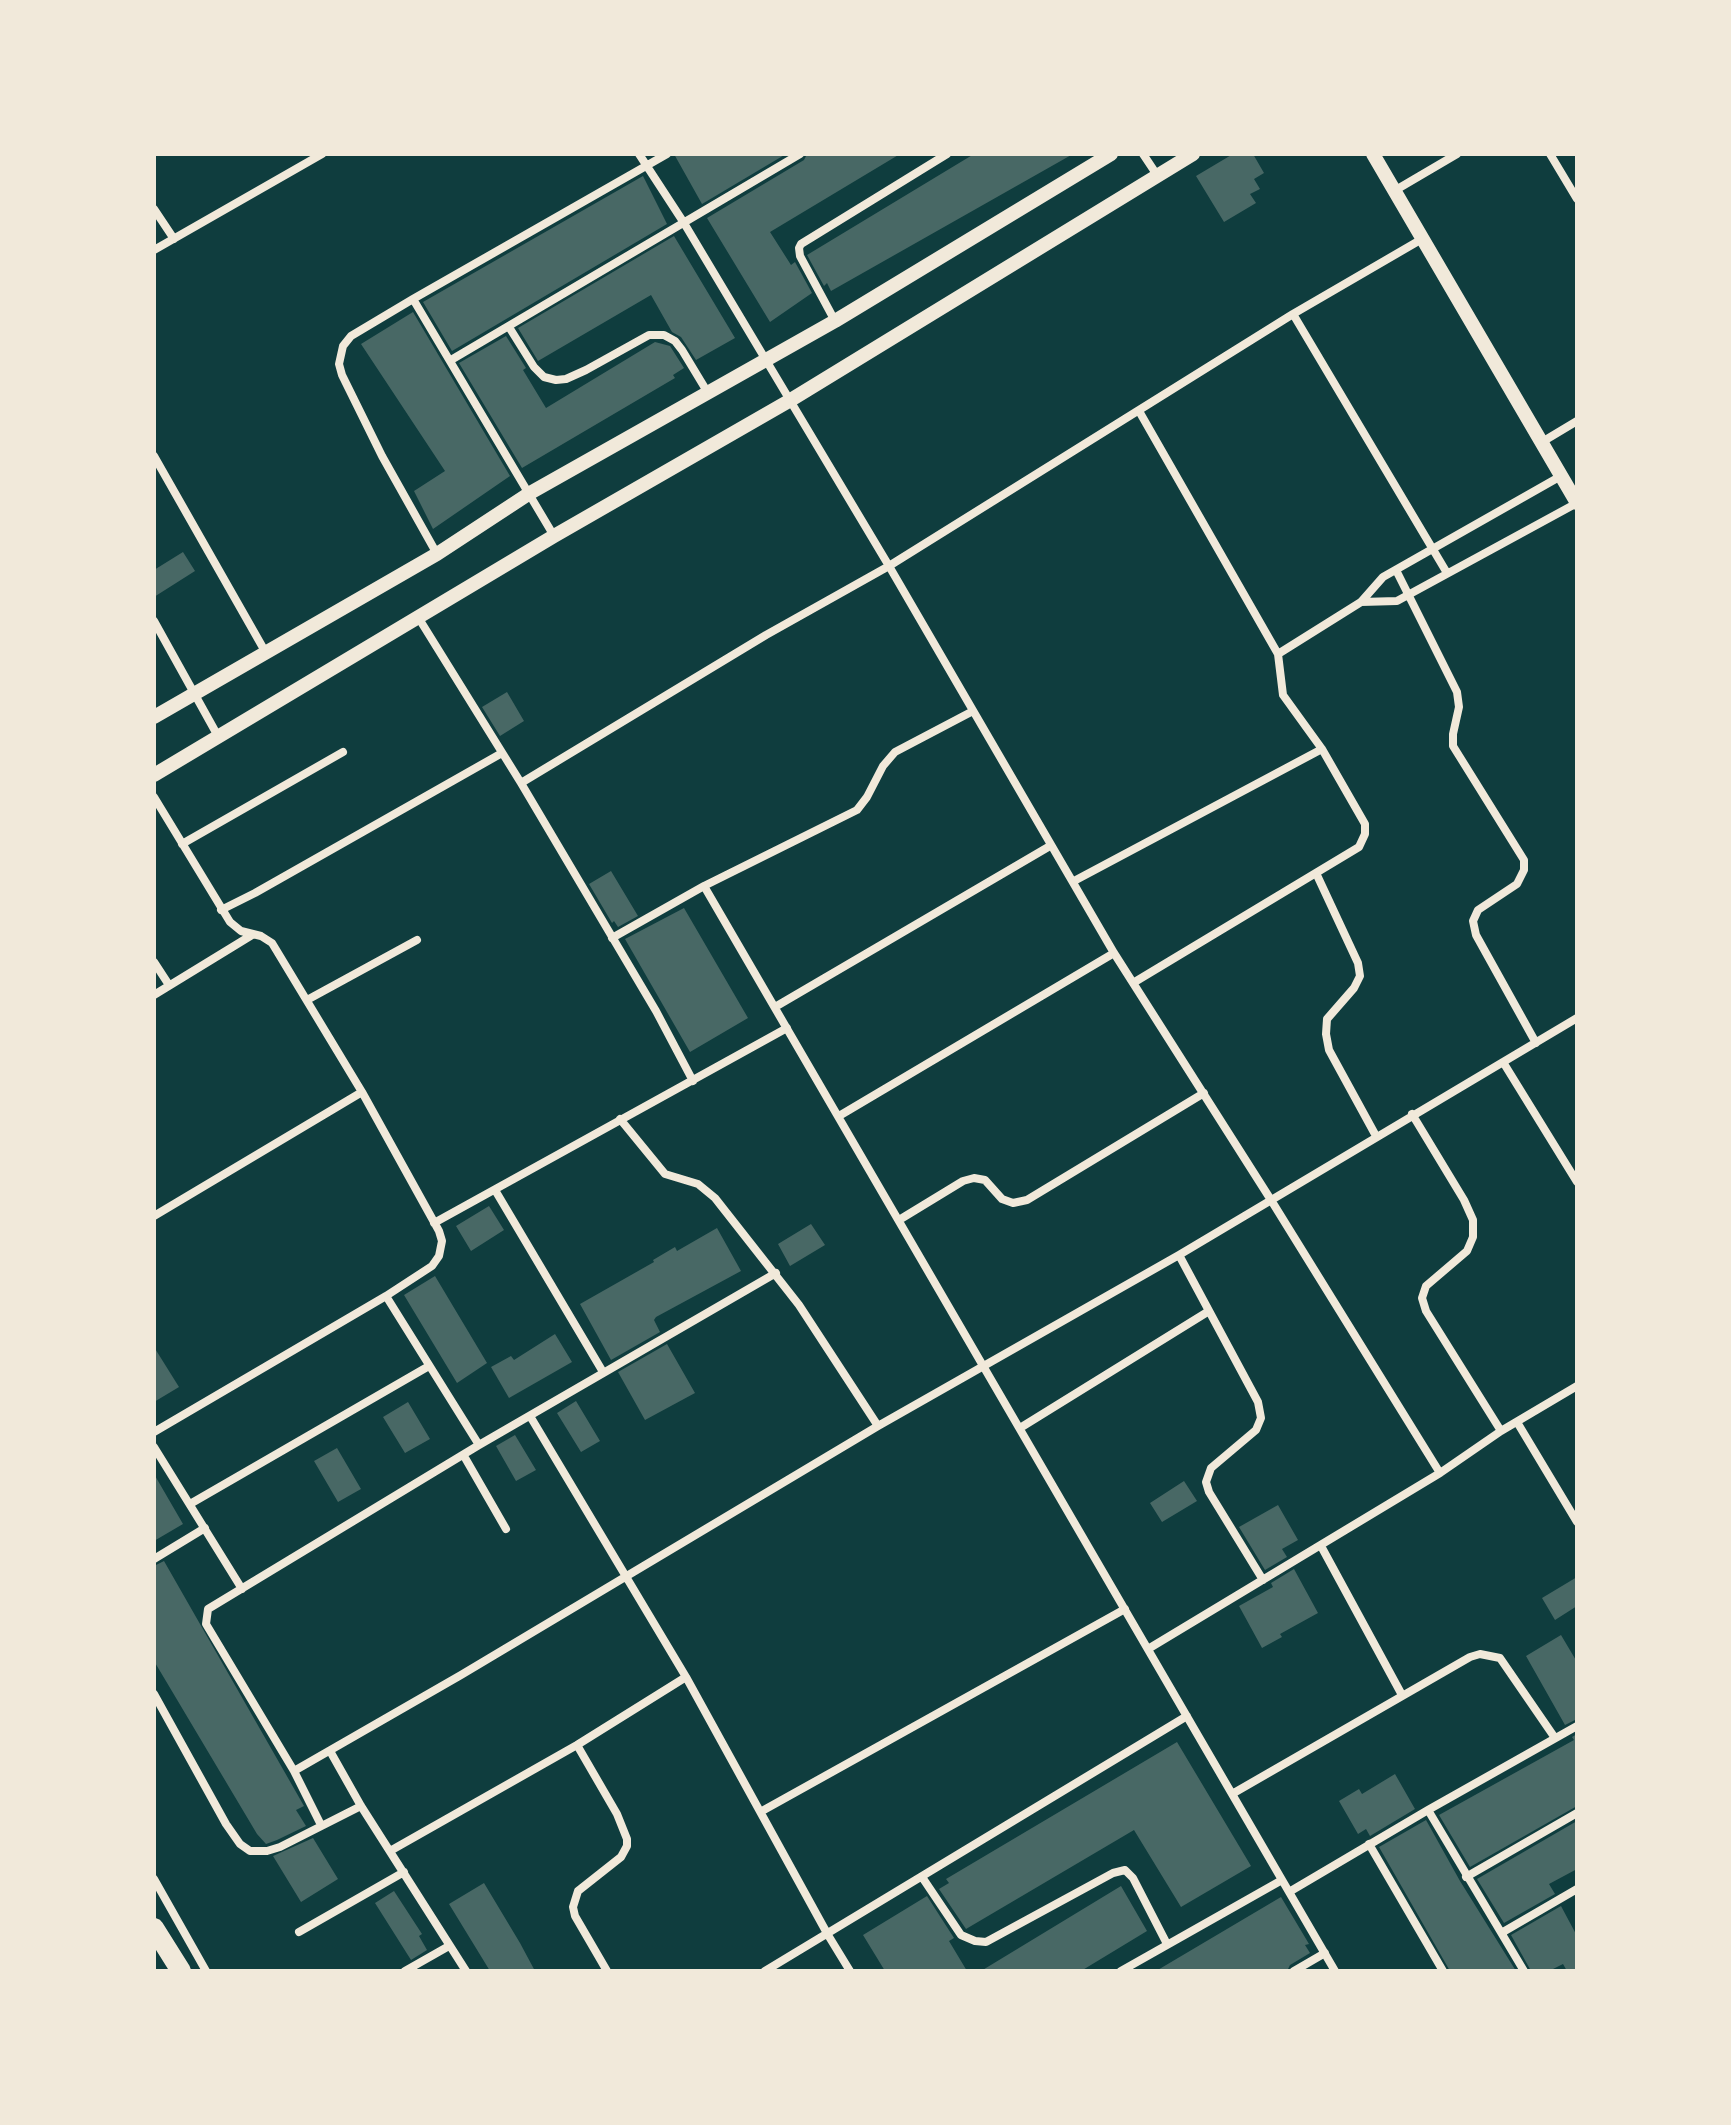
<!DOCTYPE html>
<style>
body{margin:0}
#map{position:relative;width:1731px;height:2125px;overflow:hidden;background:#0f3d3e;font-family:"Fira Sans Condensed",sans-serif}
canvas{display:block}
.frame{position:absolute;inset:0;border:156px solid #f1e9da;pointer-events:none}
</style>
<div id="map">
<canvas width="1731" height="2125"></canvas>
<div class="frame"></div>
</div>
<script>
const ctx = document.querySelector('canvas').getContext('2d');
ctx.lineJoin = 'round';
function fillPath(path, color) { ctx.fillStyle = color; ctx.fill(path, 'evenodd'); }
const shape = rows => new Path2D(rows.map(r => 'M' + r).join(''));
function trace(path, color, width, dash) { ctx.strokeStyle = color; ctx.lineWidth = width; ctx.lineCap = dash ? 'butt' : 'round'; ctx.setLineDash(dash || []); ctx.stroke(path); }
fillPath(shape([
 [674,154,786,154,702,204],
 [807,154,900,154,770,232,791,265,795,262,812,293,770,322,707,218,804,160],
 [974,154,1073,154,831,291,827,283,824,286,807,255],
 [1233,154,1253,154,1264,173,1254,179,1260,189,1250,194,1256,203,1224,222,1196,176],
 [643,176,667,224,452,351,423,302],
 [674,236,735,338,696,360,681,337,672,332,651,295,538,361,518,328],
 [413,312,510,476,433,529,414,491,445,471,361,344],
 [506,336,526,368,523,370,546,408,655,342,670,346,684,368,673,375,675,378,522,468,459,363],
 [183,552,195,571,154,597,154,570],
 [507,692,524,721,500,736,482,707],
 [611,871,638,916,618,927,614,921,612,923,589,884],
 [684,908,748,1018,690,1052,625,939],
 [489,1206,504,1230,471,1251,456,1226],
 [811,1224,825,1245,790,1266,778,1244],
 [717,1228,741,1271,656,1317,654,1320,660,1332,611,1360,580,1304,654,1262,653,1260,675,1247,677,1251],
 [435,1276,487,1363,457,1383,404,1295],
 [555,1334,572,1362,509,1398,491,1367,511,1356,514,1360],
 [667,1344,695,1393,645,1420,618,1372],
 [154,1347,179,1387,154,1402],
 [576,1401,600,1441,581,1452,557,1413],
 [408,1402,430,1439,405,1453,383,1417],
 [515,1435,536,1470,516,1481,496,1446],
 [337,1448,361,1489,338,1502,314,1461],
 [154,1474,183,1524,154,1541],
 [1184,1481,1197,1501,1162,1522,1150,1503],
 [1278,1505,1298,1540,1282,1549,1287,1557,1265,1570,1239,1527],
 [164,1561,304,1806,296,1810,306,1826,277,1840,266,1844,257,1834,154,1661,154,1566],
 [1294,1569,1318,1613,1280,1634,1282,1637,1262,1648,1239,1606,1273,1587,1271,1583],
 [1577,1577,1577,1606,1555,1620,1542,1598],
 [1561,1635,1577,1662,1577,1719,1565,1725,1526,1656],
 [1577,1734,1577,1806,1470,1867,1439,1815,1574,1740,1572,1737],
 [1177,1742,1251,1866,1181,1907,1134,1830,966,1929,939,1889,949,1883,946,1879],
 [1395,1774,1415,1809,1370,1836,1366,1829,1358,1834,1339,1801,1359,1789,1362,1794],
 [1426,1820,1460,1881,1516,1971,1450,1971,1379,1847],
 [1577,1821,1577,1869,1549,1884,1555,1894,1504,1923,1477,1879],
 [313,1838,338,1879,301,1902,273,1856],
 [484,1883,520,1943,535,1971,490,1971,449,1904],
 [1121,1886,1147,1931,1081,1971,981,1971],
 [394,1891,422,1934,419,1936,427,1950,411,1960,375,1903],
 [927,1896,954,1938,949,1941,967,1971,885,1971,863,1935],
 [1281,1897,1309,1944,1305,1945,1310,1953,1290,1965,1287,1971,1156,1971],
 [1561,1906,1577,1936,1577,1971,1567,1971,1563,1964,1549,1971,1531,1971,1511,1935]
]), '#486865');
trace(shape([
 [639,154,684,223,889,566,1114,953,1271,1200,1440,1473],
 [1143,154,1157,175],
 [1550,154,1577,199],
 [1394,191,1457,154],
 [154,209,174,239],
 [154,250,322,154],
 [413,299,554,536],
 [1293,314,1447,573],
 [835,321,800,256,799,248,801,244,947,154],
 [509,327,534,367,544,377,556,380,566,379,586,370,649,335,664,335,675,341,682,350,708,393],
 [451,360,800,154],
 [1542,442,1577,421],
 [154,456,266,653],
 [437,554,382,456,342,375,339,364,343,346,351,336,413,299,667,154],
 [1396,570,1457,692,1459,707,1453,734,1453,746,1524,860,1524,870,1517,884,1478,910,1473,921,1476,935,1536,1043],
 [1361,602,1397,601,1577,503],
 [418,617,521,783,656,1011,693,1081],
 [154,621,219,738],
 [1278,654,1361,602,1383,577,1561,476],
 [521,783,766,635,889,566,1293,314,1422,239],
 [154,797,230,922,241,931,261,936,272,943,362,1092,439,1231,442,1241,439,1256,432,1266,386,1296,154,1432],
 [182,844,343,752],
 [1316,873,1358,963,1360,976,1354,988,1327,1019,1326,1034,1329,1050,1376,1136],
 [1074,881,1322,749],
 [704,886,1335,1971],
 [221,910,255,893,502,753],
 [612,938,704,886,857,810,867,797,883,766,895,752,973,711],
 [154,962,169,985],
 [1133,983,1359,847,1365,834,1365,824,1322,749,1283,695,1278,654,1139,411],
 [154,995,252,935],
 [307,1000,417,940],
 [775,1007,1050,846],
 [1503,1062,1577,1182],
 [1412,1114,1464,1200,1473,1220,1473,1237,1467,1251,1426,1286,1422,1298,1426,1311,1501,1431],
 [839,1116,1114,953],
 [620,1119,665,1174,698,1184,715,1198,799,1305,878,1426],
 [495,1190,603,1372],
 [154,1216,362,1092],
 [899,1220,963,1181,974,1178,985,1180,1002,1199,1013,1203,1027,1200,1204,1093],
 [434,1223,787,1028],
 [1179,1255,1258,1402,1261,1418,1256,1430,1211,1468,1206,1482,1209,1492,1263,1580],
 [386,1296,479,1445],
 [530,1416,686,1677,828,1935,850,1971],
 [1517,1422,1577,1522],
 [1020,1428,1209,1311],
 [154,1447,242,1589],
 [464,1456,506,1529],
 [190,1504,429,1366],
 [1321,1546,1402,1695],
 [154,1559,205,1528],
 [1148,1649,1440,1473,1501,1431,1577,1386],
 [154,1694,226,1824,240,1844,250,1851,267,1851,280,1847,361,1806],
 [577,1745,617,1814,627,1839,627,1846,621,1857,578,1891,573,1907,575,1916,607,1971],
 [330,1751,361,1806,466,1971],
 [294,1771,461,1675,878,1426,1179,1255,1577,1018],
 [1232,1794,1470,1657,1480,1654,1500,1658,1555,1738],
 [1428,1810,1524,1971],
 [762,1811,1125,1609],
 [321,1825,294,1771,206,1624,208,1609,479,1445,776,1273],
 [1369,1844,1443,1971],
 [390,1851,577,1745,686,1677],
 [922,1877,961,1935,975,1941,986,1942,1113,1873,1125,1870,1133,1878,1167,1944],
 [1466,1877,1577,1813],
 [154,1879,206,1971],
 [1289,1892,1428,1810,1577,1726],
 [299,1932,404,1872],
 [1503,1932,1577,1889],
 [405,1971,449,1946],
 [765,1971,1187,1716],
 [1121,1971,1282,1880],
 [1294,1971,1325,1953]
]), '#f1e9da', 8);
trace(shape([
 [1373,154,1577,503],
 [154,717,437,554,530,493,835,321,1111,154],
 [154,775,554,536,789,401,1193,154]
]), '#f1e9da', 14);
trace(shape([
 [154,1928,181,1971]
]), '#f1e9da', 20);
</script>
